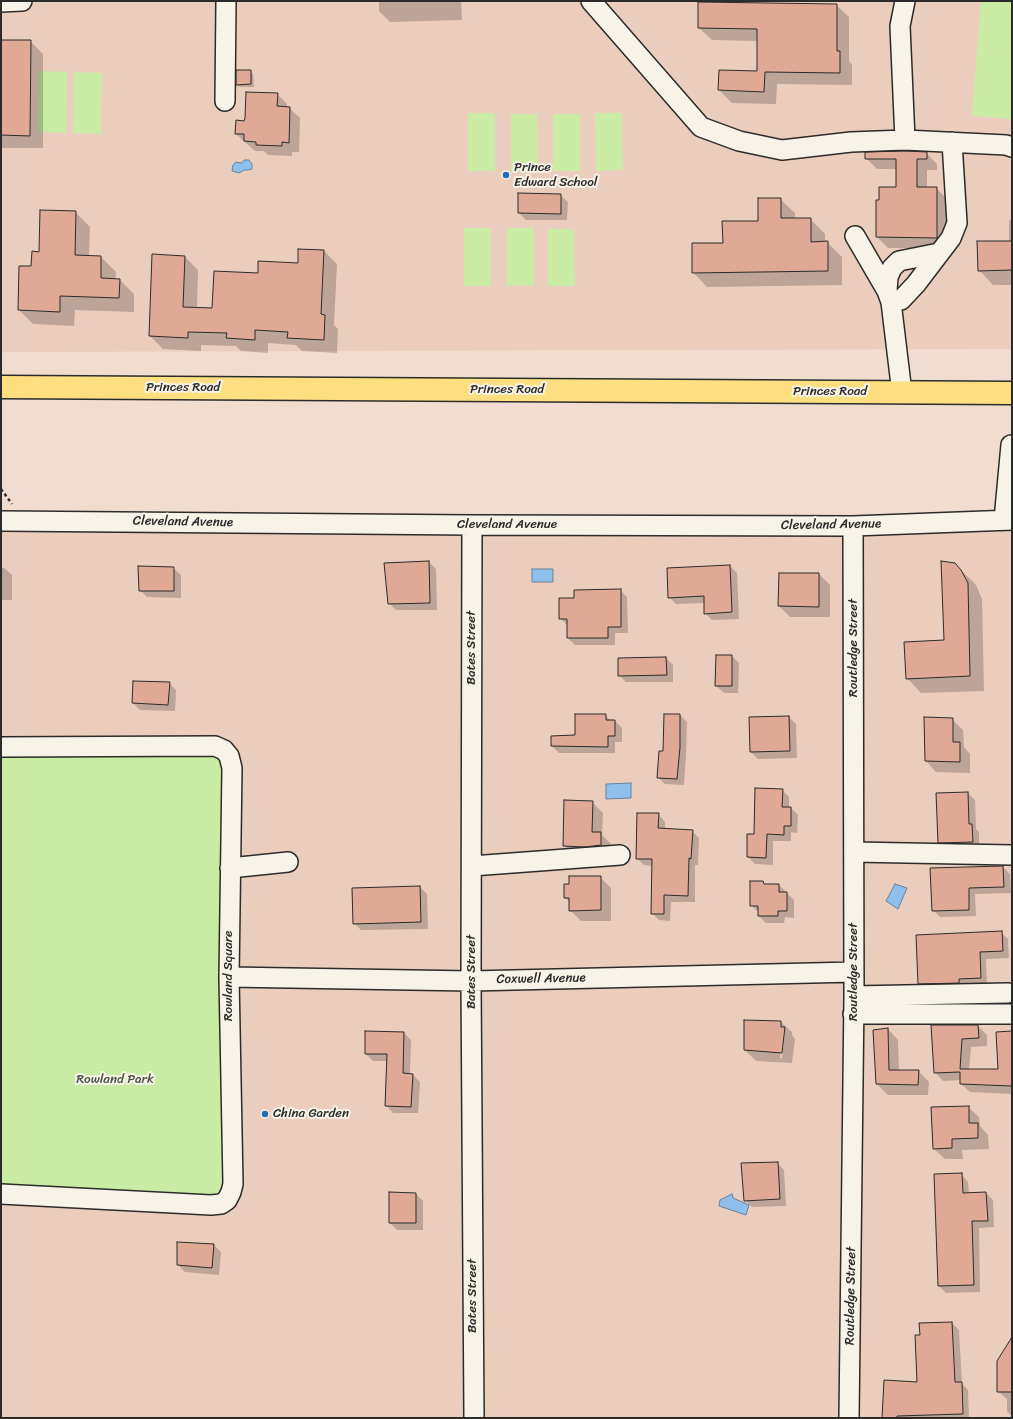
<!DOCTYPE html>
<style>
body{margin:0}
#map{position:relative;width:1013px;height:1419px;overflow:hidden;background:#f0ddcf;font-family:Sriracha,sans-serif}
canvas{display:block}
.frame{position:absolute;inset:0;border:2px solid #2b2b2b;pointer-events:none}
</style>
<div id="map">
<canvas width="1013" height="1419"></canvas>
<div class="frame"></div>
</div>
<script>
const ctx = document.querySelector('canvas').getContext('2d');
ctx.lineJoin = 'round';
function fillPath(path, color) { ctx.fillStyle = color; ctx.fill(path, 'evenodd'); }
const shape = rows => new Path2D(rows.map(r => 'M' + r).join(''));
function trace(path, color, width, dash) { ctx.strokeStyle = color; ctx.lineWidth = width; ctx.lineCap = dash ? 'butt' : 'round'; ctx.setLineDash(dash || []); ctx.stroke(path); }
function write(font, color, halo, rows, align = 'center') {
  ctx.font = font + ' Sriracha,sans-serif'; ctx.lineWidth = 4; ctx.setLineDash([]); ctx.textBaseline = 'middle'; ctx.strokeStyle = halo; ctx.fillStyle = color; for (const [text, x, y, turn = 0] of rows) {
    ctx.save(); ctx.translate(x, y); ctx.rotate((+turn || 0) * Math.PI / 180); ctx.textAlign = isNaN(turn) ? turn : align; if (halo) ctx.strokeText(text, 0, 0); ctx.fillText(text, 0, 0); ctx.restore();
  }
}
fillPath(shape([
 [1,1,1012,1,1012,349,1,352],
 [1,520,1012,529,1012,1418,1,1418]
]), '#ebcdbe');
fillPath(shape([
 [981,1,1012,1,1012,119,972,116],
 [39,71,67,72,66,133,38,132],
 [74,72,102,73,101,134,73,133],
 [468,113,495,113,495,171,468,171],
 [595,113,622,113,623,170,596,171],
 [511,114,537,114,538,172,511,172],
 [553,114,580,114,580,171,553,171],
 [464,228,491,228,491,286,464,286],
 [507,228,534,228,534,285,507,286],
 [548,229,574,229,575,286,548,286],
 [226,748,230,1199,1,1190,1,750]
]), '#c9eba4');
const water = shape([
 [245,160,249,160,252,164,252,169,248,170,244,170,239,173,232,171,233,165,236,162,241,163,245,160],
 [532,569,553,569,553,582,532,582,532,569],
 [631,783,631,798,606,799,606,784,631,783],
 [895,884,907,888,898,909,886,901,895,884],
 [732,1194,733,1198,749,1205,746,1215,719,1206,720,1200,732,1194]
]);
fillPath(water, '#8fc0eb');
trace(water, '#67849e', 1);
fillPath(shape([
 [379,1,461,1,462,20,390,22,379,11],
 [836,5,849,17,849,61,852,65,852,85,777,84,776,104,732,103,719,90,758,72,758,41,712,40,699,28],
 [1,41,30,41,43,54,43,148,1,148],
 [250,71,253,74,254,87,240,87,237,84],
 [277,94,287,104,287,108,289,108,300,118,299,152,292,152,292,156,268,155,264,151,255,151,236,134,245,122],
 [926,153,937,164,937,170,927,170,927,188,936,188,947,199,948,248,888,248,877,237,880,201,897,188,897,169,877,169,866,158],
 [560,195,568,202,567,220,526,220,519,213],
 [780,199,795,213,795,219,810,219,825,234,825,242,827,242,842,257,842,285,707,287,693,272,759,222],
 [75,212,90,227,89,257,101,257,116,272,115,280,120,280,134,294,134,312,75,310,74,326,33,324,19,310,32,267,40,253],
 [1009,220,1012,220,1012,285,993,285,979,270,1009,242],
 [324,251,337,264,334,325,338,329,337,353,302,351,296,345,268,343,268,353,241,351,236,346,201,345,201,351,163,349,150,336,153,255,185,257,198,270,197,309,213,309,258,274,298,264],
 [429,562,436,569,437,610,396,610,389,603,385,563],
 [955,564,976,585,982,599,984,691,921,693,907,678,945,641],
 [730,566,737,573,739,619,712,620,705,613,705,603,676,604,669,597],
 [1,568,4,568,12,575,12,600,1,600],
 [173,568,181,575,181,598,147,597,140,590],
 [780,574,819,574,830,585,830,617,790,617,779,606],
 [620,590,627,597,628,633,615,633,615,645,575,645,568,638,568,626,560,618,575,599],
 [732,656,739,663,738,693,724,693,716,686],
 [666,658,673,665,673,682,626,682,619,675,619,659],
 [169,683,176,690,175,711,140,710,133,703],
 [605,715,611,721,615,721,622,728,622,742,615,742,615,753,559,753,552,746,576,736],
 [665,715,680,715,687,722,686,755,684,785,665,784,658,777,664,752],
 [789,717,796,724,797,758,758,759,751,752],
 [952,719,963,730,964,747,970,754,970,773,936,772,926,761],
 [782,790,789,797,789,808,791,808,798,815,797,833,791,832,791,841,773,841,773,865,755,864,748,857,755,835],
 [968,793,975,800,976,829,979,832,979,849,946,849,939,842],
 [592,802,603,813,602,835,611,844,611,856,575,856,564,845],
 [658,814,665,822,665,830,692,831,699,838,698,865,695,865,695,902,671,902,670,921,659,920,652,913,653,866,644,865,637,858],
 [1003,867,1010,874,1011,893,975,894,976,916,940,917,933,910],
 [600,877,611,888,611,921,581,921,570,910,570,902,565,898],
 [763,882,766,885,779,885,794,900,794,918,785,917,784,923,766,923,759,916,758,912,751,905],
 [420,887,427,894,428,929,361,930,354,923],
 [1001,932,1008,939,1009,958,986,959,987,985,926,990,919,983],
 [781,1022,792,1032,792,1035,795,1039,792,1063,756,1061,745,1050],
 [783,1031,785,1031,782,1058,780,1058],
 [932,1026,978,1026,987,1035,987,1046,971,1047,969,1070,999,1070,1012,1032,1012,1094,970,1092,961,1084,961,1080,943,1081,935,1072],
 [888,1029,898,1040,899,1071,918,1071,929,1082,928,1095,888,1095,877,1084,874,1031],
 [404,1033,411,1040,410,1074,412,1074,420,1082,418,1113,393,1113,386,1105,388,1061,373,1061,366,1054],
 [968,1107,979,1117,980,1126,988,1135,989,1149,962,1150,963,1159,945,1159,934,1149],
 [777,1163,784,1170,786,1206,752,1207,745,1200],
 [961,1174,968,1182,969,1194,986,1193,993,1200,994,1227,979,1228,980,1292,946,1293,939,1286],
 [416,1194,423,1201,423,1230,397,1230,390,1223],
 [178,1243,214,1245,221,1252,219,1275,185,1272,178,1265],
 [952,1323,959,1330,962,1384,968,1390,969,1418,883,1418,918,1383,921,1336],
 [1012,1348,1012,1416,1007,1411,1007,1399,998,1391]
]), '#0003');
const building = shape([
 [698,2,837,4,837,51,840,51,840,73,765,72,764,92,718,90,719,70,757,71,757,29,698,28,698,2],
 [1,40,31,40,30,136,1,135,1,40],
 [236,70,251,70,251,84,236,85,236,70],
 [246,92,278,93,277,106,290,107,289,143,282,142,282,146,256,145,256,142,244,141,244,134,235,134,236,120,244,121,245,118,246,92],
 [905,151,927,152,927,159,917,159,917,187,937,187,937,238,876,237,876,200,879,200,879,187,896,187,896,159,865,159,865,152,905,151],
 [518,193,561,194,561,214,518,213,518,193],
 [758,198,781,198,781,218,811,218,811,242,828,241,828,271,692,273,692,243,723,243,722,221,758,221,758,198],
 [40,210,76,211,75,255,101,256,101,278,120,279,119,298,60,296,60,312,18,310,19,266,31,266,32,251,39,252,40,210],
 [977,241,1012,241,1012,270,978,271,977,241],
 [298,249,324,250,321,314,325,315,324,340,287,338,288,332,255,330,255,340,226,338,227,333,188,332,188,338,149,336,152,254,185,256,183,307,212,308,214,271,258,273,258,261,298,263,298,249],
 [429,561,430,603,388,604,384,563,429,561],
 [941,561,955,563,961,570,968,583,970,676,906,679,904,642,944,640,941,561],
 [730,565,732,612,704,614,704,596,668,598,667,568,730,565],
 [138,566,174,567,174,591,139,591,138,566],
 [779,573,819,573,819,607,778,606,779,573],
 [621,589,621,627,608,627,608,638,567,638,567,619,559,619,559,598,574,598,574,590,621,589],
 [716,655,732,655,732,686,715,686,716,655],
 [666,657,667,675,618,676,618,658,666,657],
 [133,681,170,682,168,705,132,703,133,681],
 [575,714,606,714,606,720,615,720,615,736,608,736,608,747,551,746,551,736,575,735,575,714],
 [664,714,680,714,680,747,677,779,657,778,659,751,663,751,664,714],
 [789,716,790,751,750,752,749,717,789,716],
 [924,717,953,718,953,742,960,742,960,762,925,761,924,717],
 [755,788,783,789,782,807,791,807,791,826,784,826,784,835,767,834,766,858,747,857,747,834,754,834,755,788],
 [968,792,969,824,972,824,973,842,938,843,936,793,968,792],
 [564,800,593,801,592,832,601,832,601,845,585,847,563,846,564,800],
 [637,813,659,813,658,828,693,830,691,859,689,858,688,896,664,895,664,914,651,914,652,859,636,859,637,813],
 [1003,866,1004,887,969,888,969,910,932,911,930,868,1003,866],
 [569,876,601,876,601,910,569,911,569,898,564,898,564,884,569,884,569,876],
 [750,881,763,881,764,884,779,884,779,892,787,892,787,911,778,911,778,916,758,916,758,906,750,906,750,881],
 [420,886,421,922,353,924,352,888,420,886],
 [1002,931,1003,951,980,952,981,978,959,979,959,983,918,984,916,935,1002,931],
 [744,1020,781,1021,781,1027,785,1027,782,1053,744,1050,744,1020],
 [931,1025,978,1025,979,1038,962,1039,960,1069,998,1069,996,1032,1012,1031,1012,1086,960,1084,960,1072,934,1073,931,1025],
 [888,1028,889,1070,919,1070,918,1085,876,1084,873,1030,888,1028],
 [365,1031,404,1032,403,1073,413,1074,411,1107,385,1106,387,1054,365,1054,365,1031],
 [969,1106,969,1123,978,1123,978,1138,952,1139,952,1148,933,1149,931,1107,969,1106],
 [778,1162,780,1199,744,1201,741,1163,778,1162],
 [962,1173,963,1193,986,1192,988,1221,972,1221,974,1285,938,1286,934,1174,962,1173],
 [389,1192,416,1193,416,1223,389,1223,389,1192],
 [177,1242,214,1244,212,1268,177,1265,177,1242],
 [952,1322,955,1382,962,1382,963,1414,897,1416,897,1418,882,1418,884,1380,917,1382,915,1335,920,1335,919,1323,952,1322],
 [1012,1337,1012,1392,997,1392,997,1361,1012,1337]
]);
fillPath(building, '#e0a996');
trace(building, '#2b2b2b', 1);
const minor = shape([
 [591,1,701,127,739,141,782,150,851,142,905,140,1006,145,1012,147],
 [1,2,22,1],
 [225,101,226,1],
 [905,140,900,26,905,1],
 [855,236,887,291],
 [939,253,899,261,892,268,888,277,887,291,891,302,901,300,916,284,951,238,957,223,952,142],
 [891,302,902,393],
 [1004,520,1011,445],
 [1,521,472,525,853,526,1012,520],
 [472,525,471,981,474,1418],
 [1,747,215,746,224,750,229,756,232,768,229,977,233,1184,231,1192,227,1200,221,1204,211,1205,1,1194],
 [854,852,1012,855],
 [472,866,620,855],
 [230,868,288,862],
 [229,977,471,981,854,972],
 [854,996,1008,993],
 [853,1014,1012,1014],
 [849,1418,854,996,853,526]
]);
const major = shape([
 [1,387,1012,393]
]);
trace(minor, '#2b2b2b', 22);
trace(major, '#2b2b2b', 25);
trace(shape([
 [1,489,12,504]
]), '#2b2b2b', 2.5, [3, 3]);
trace(minor, '#f7f3e8', 19);
trace(major, '#fedf80', 22);
for (const [x, y, r, color] of [
 [506,175,4,"#1f6fb2"],
 [265,1114,4,"#1f6fb2"]
]) { const dot = new Path2D(); dot.arc(x, y, r, 0, 2 * Math.PI); ctx.fillStyle = color; ctx.fill(dot); trace(dot, '#f7f3e8', 1.5); }
write('13px', '#2b2b2b', '#f7f3e8', [
 ["Prince",514,168],
 ["Edward School",514,183],
 ["China Garden",273,1114]
], 'left');
write('13px', '#2b2b2b', '#f7f3e8', [
 ["Princes Road",183,388],
 ["Princes Road",507,390],
 ["Princes Road",830,392],
 ["Cleveland Avenue",183,522,1],
 ["Cleveland Avenue",507,525],
 ["Cleveland Avenue",831,525,-1],
 ["Bates Street",472,648,-90],
 ["Routledge Street",854,648,-90],
 ["Bates Street",472,972,-90],
 ["Routledge Street",854,972,-90],
 ["Rowland Square",229,976,-90],
 ["Coxwell Avenue",541,979,-1],
 ["Bates Street",473,1296,-90],
 ["Routledge Street",851,1296,-89]
]);
write('13px', '#4b5143', '#f7f3e8', [
 ["Rowland Park",115,1080]
]);
</script>
